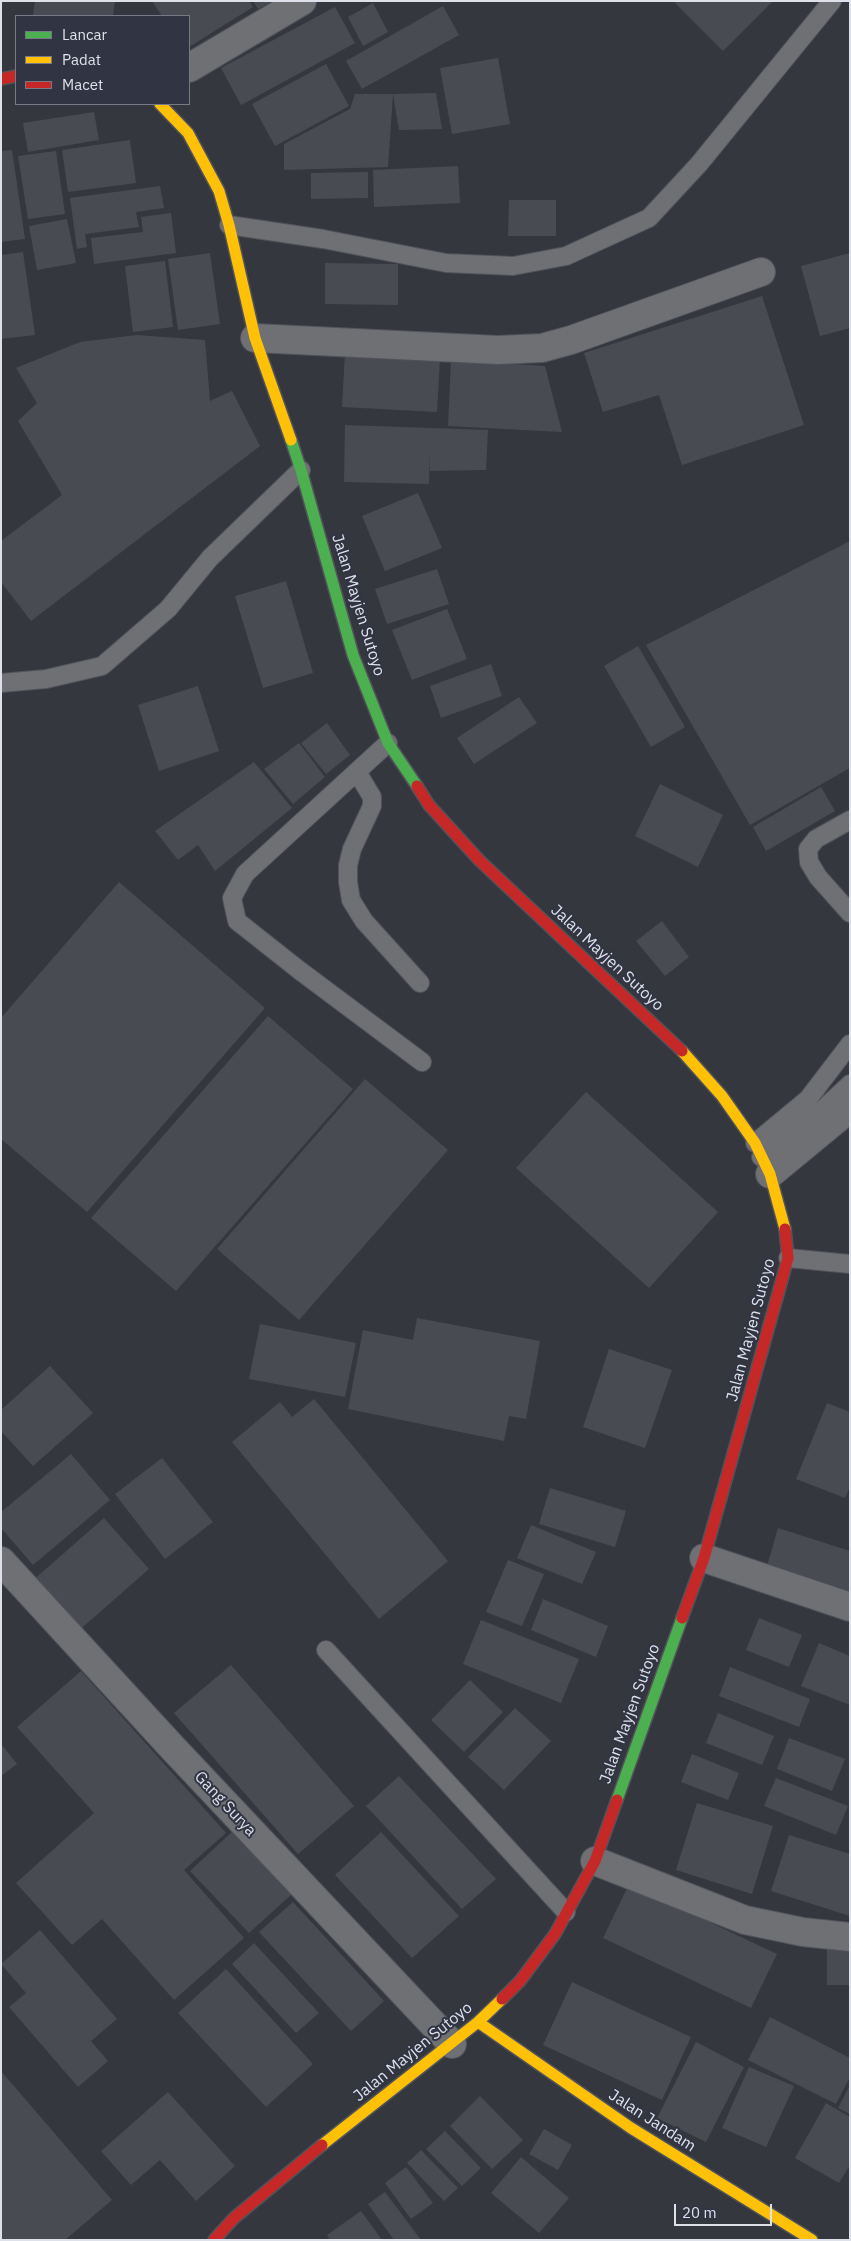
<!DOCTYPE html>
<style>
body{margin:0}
#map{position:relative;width:851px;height:2241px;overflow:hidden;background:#35373f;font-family:"IBM Plex Sans",sans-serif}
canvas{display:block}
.frame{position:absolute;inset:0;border:2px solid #dee0ea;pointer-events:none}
.legend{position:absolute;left:15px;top:15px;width:175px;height:90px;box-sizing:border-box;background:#313443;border:1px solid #767986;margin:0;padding:6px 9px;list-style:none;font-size:15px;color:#dee0ea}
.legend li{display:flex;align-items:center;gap:10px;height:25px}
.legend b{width:25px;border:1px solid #767986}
.scale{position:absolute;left:674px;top:2204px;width:98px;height:22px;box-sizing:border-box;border:2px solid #dee0ea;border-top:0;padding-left:6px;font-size:15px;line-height:18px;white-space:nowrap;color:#dee0ea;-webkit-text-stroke:4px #313443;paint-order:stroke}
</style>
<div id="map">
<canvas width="851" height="2241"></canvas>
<div class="frame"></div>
<ul class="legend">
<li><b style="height:6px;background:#4caf50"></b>Lancar</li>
<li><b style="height:6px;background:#ffc107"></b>Padat</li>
<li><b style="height:6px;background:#c62828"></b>Macet</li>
</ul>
<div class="scale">20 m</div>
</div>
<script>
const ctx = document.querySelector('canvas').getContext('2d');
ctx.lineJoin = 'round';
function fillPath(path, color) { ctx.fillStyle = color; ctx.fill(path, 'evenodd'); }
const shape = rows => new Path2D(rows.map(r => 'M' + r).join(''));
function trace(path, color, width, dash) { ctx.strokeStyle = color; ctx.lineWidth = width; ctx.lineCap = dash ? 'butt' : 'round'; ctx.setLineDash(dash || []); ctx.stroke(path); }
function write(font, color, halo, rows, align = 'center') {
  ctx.font = font + ' "IBM Plex Sans",sans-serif'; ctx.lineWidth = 4; ctx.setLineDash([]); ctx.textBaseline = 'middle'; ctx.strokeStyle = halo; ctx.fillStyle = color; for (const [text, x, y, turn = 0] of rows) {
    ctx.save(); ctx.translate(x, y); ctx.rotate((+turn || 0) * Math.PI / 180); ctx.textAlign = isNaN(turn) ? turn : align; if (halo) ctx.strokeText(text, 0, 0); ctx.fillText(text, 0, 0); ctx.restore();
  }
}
fillPath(shape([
 [35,1,115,1,113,16,33,15],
 [152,1,249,1,253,7,189,47,189,16,162,16],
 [253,1,272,1,258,9],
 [677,1,773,1,723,51,675,3],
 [373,3,388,32,363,46,348,17],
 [443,6,459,35,362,89,346,61],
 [335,7,355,43,241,105,221,68],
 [498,58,510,124,452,134,440,68],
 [326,64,349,106,275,146,252,104],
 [436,93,442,129,399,130,393,94],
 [355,94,393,94,388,167,284,170,284,144,350,109],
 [94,112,99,140,28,152,23,123],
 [130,140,136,183,68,192,62,150],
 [12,150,25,239,1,242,1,151],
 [56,151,65,214,28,219,18,156],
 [458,166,460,203,374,207,373,170],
 [368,172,368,198,311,199,311,173],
 [160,186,164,208,136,212,139,227,85,234,87,247,77,249,70,198],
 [509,200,556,200,556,236,508,236],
 [171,213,176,253,94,264,91,238,143,232,141,217],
 [67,219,76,263,37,270,29,226],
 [23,252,35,335,1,339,1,255],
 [210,253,220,324,178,330,168,259],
 [850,253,850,328,820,336,801,266],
 [165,261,173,327,133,332,125,266],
 [325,263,398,264,398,305,325,304],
 [762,296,804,425,682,465,659,395,603,412,584,353],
 [137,335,205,340,210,401,232,391,260,446,31,621,1,582,1,541,62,495,18,421,37,403,16,368,80,342],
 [345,353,440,359,437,412,342,407],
 [451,360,545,366,562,432,448,426],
 [345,425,488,430,486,470,430,471,430,451,429,484,344,482],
 [418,493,442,548,385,571,362,516],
 [850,541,850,768,750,825,646,645],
 [437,569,449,604,387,624,375,589],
 [286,581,313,673,263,688,235,596],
 [447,609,467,659,412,680,392,630],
 [638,646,685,727,651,747,604,666],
 [491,664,502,696,441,718,430,686],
 [198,686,219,751,159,771,138,705],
 [519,697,537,723,474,764,457,738],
 [327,723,350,755,326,774,301,743],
 [299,743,325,777,293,804,264,769],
 [254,762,292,808,215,871,198,845,178,860,155,831],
 [660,784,723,815,698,867,635,836],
 [821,787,835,811,766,851,753,827],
 [119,882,265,1008,87,1212,1,1139,1,1018],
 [662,921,689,957,665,976,636,941],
 [268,1016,353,1089,176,1291,91,1218],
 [365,1079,448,1150,299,1320,217,1249],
 [586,1092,718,1212,649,1288,516,1168],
 [417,1318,540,1341,526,1419,509,1416,504,1441,348,1409,363,1330,413,1340],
 [260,1324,356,1343,345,1397,249,1379],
 [609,1349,672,1370,645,1448,583,1427],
 [50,1366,93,1413,33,1466,1,1431,1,1410],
 [314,1399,448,1561,379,1619,232,1442,280,1402,292,1417],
 [827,1403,850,1412,850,1487,845,1498,796,1479],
 [71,1454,110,1500,33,1565,1,1528,1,1512],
 [162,1458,213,1522,165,1559,115,1494],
 [550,1488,626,1511,615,1547,539,1524],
 [104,1518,149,1569,76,1633,31,1582],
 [531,1525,596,1552,582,1584,517,1558],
 [778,1528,850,1551,850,1592,767,1566],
 [508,1560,544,1574,522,1626,486,1612],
 [543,1599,608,1626,596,1657,531,1630],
 [759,1618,802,1635,789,1667,746,1650],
 [481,1620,579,1659,561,1703,463,1664],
 [819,1643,850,1656,850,1705,801,1686],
 [231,1665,354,1806,298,1854,174,1713],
 [730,1667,810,1699,799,1727,719,1696],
 [81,1671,226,1833,184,1870,244,1938,174,2000,102,1919,72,1945,16,1883,94,1813,17,1727],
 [470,1680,503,1712,464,1752,431,1720],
 [515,1708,551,1741,504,1790,468,1757],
 [718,1713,774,1736,762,1765,706,1743],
 [789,1738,845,1759,832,1791,777,1769],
 [1,1744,17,1764,1,1776],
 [692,1754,739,1773,728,1800,681,1782],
 [399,1776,496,1879,462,1909,366,1806],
 [776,1778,848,1806,836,1835,764,1806],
 [697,1803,773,1826,752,1894,676,1870],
 [233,1831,292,1894,249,1933,190,1871],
 [381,1832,459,1916,412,1958,335,1875],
 [789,1835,850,1854,850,1916,771,1891],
 [629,1884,777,1954,751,2008,603,1938],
 [293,1902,384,2001,351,2031,259,1932],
 [40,1930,117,2019,91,2041,108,2061,78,2087,9,2007,26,1993,1,1964],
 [254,1943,319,2013,296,2033,232,1964],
 [827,1948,850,1948,850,1985,827,1985],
 [226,1969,313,2064,266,2107,178,2013],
 [572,1982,691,2037,662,2100,543,2045],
 [770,2017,850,2058,850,2077,836,2104,748,2060],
 [696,2042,744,2067,706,2142,657,2118],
 [749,2067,794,2086,766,2147,722,2128],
 [1,2071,112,2200,65,2240,1,2240],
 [850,2085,850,2114,838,2108],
 [168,2092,235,2166,196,2201,160,2160,131,2185,101,2151],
 [480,2096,523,2140,492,2169,450,2126],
 [826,2103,850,2117,850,2165,839,2183,795,2158],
 [544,2129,572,2145,558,2170,529,2154],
 [445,2131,481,2168,462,2186,426,2149],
 [421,2150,458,2188,444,2201,407,2163],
 [521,2157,569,2198,539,2233,491,2193],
 [406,2167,433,2203,411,2219,385,2183],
 [385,2192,421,2240,394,2240,368,2204],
 [361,2211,382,2240,330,2240,327,2235]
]), '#494b52');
const lane = shape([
 [229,225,323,239,446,263,513,266,566,256,649,218,699,164,832,1],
 [1,683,46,679,102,666,168,609,210,558,301,470],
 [388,743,245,874,232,898,237,921,299,970,422,1062],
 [357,772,372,797,372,806,352,849,348,865,348,882,351,900,364,921,420,983],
 [850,820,816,839,808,849,809,862,818,877,850,913],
 [755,1143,808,1099,850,1044],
 [761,1157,820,1112,850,1084],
 [788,1258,850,1264],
 [326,1650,566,1912]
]);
const street = shape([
 [189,68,302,1],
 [255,338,498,350,542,348,571,340,761,272],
 [770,1174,850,1108],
 [704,1558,850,1607],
 [1,1561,170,1745,452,2044],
 [595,1861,745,1920,803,1932,850,1937]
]);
const fast = shape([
 [291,440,301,470,353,655,388,743,417,786],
 [617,1800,682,1618]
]);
const slow = shape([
 [160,104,188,133,219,191,229,225,255,338,291,440],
 [682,1051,722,1096,755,1143,770,1174,785,1229],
 [478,2022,631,2128,812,2240],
 [322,2145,478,2022,502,1999]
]);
const jam = shape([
 [1,79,16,76],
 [417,786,429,805,479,860,682,1051],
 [682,1618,704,1558,788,1258,785,1229],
 [502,1999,520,1981,555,1934,595,1861,617,1800],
 [214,2240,234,2218,322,2145]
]);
trace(lane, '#51535a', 20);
trace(street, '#51535a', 30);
trace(fast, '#51535a', 14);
trace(slow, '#51535a', 14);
trace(jam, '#51535a', 14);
trace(lane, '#6f7074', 18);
trace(street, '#6f7074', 28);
trace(fast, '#4caf50', 11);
trace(slow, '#ffc107', 11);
trace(jam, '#c62828', 11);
write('16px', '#dee0ea', '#313443', [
 ["Jalan Mayjen Sutoyo",358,605,73],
 ["Jalan Mayjen Sutoyo",607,958,43],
 ["Jalan Mayjen Sutoyo",751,1330,-75],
 ["Jalan Mayjen Sutoyo",630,1714,-70],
 ["Gang Surya",225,1804,47],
 ["Jalan Mayjen Sutoyo",413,2052,-39],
 ["Jalan Jandam",652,2121,33]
]);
</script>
